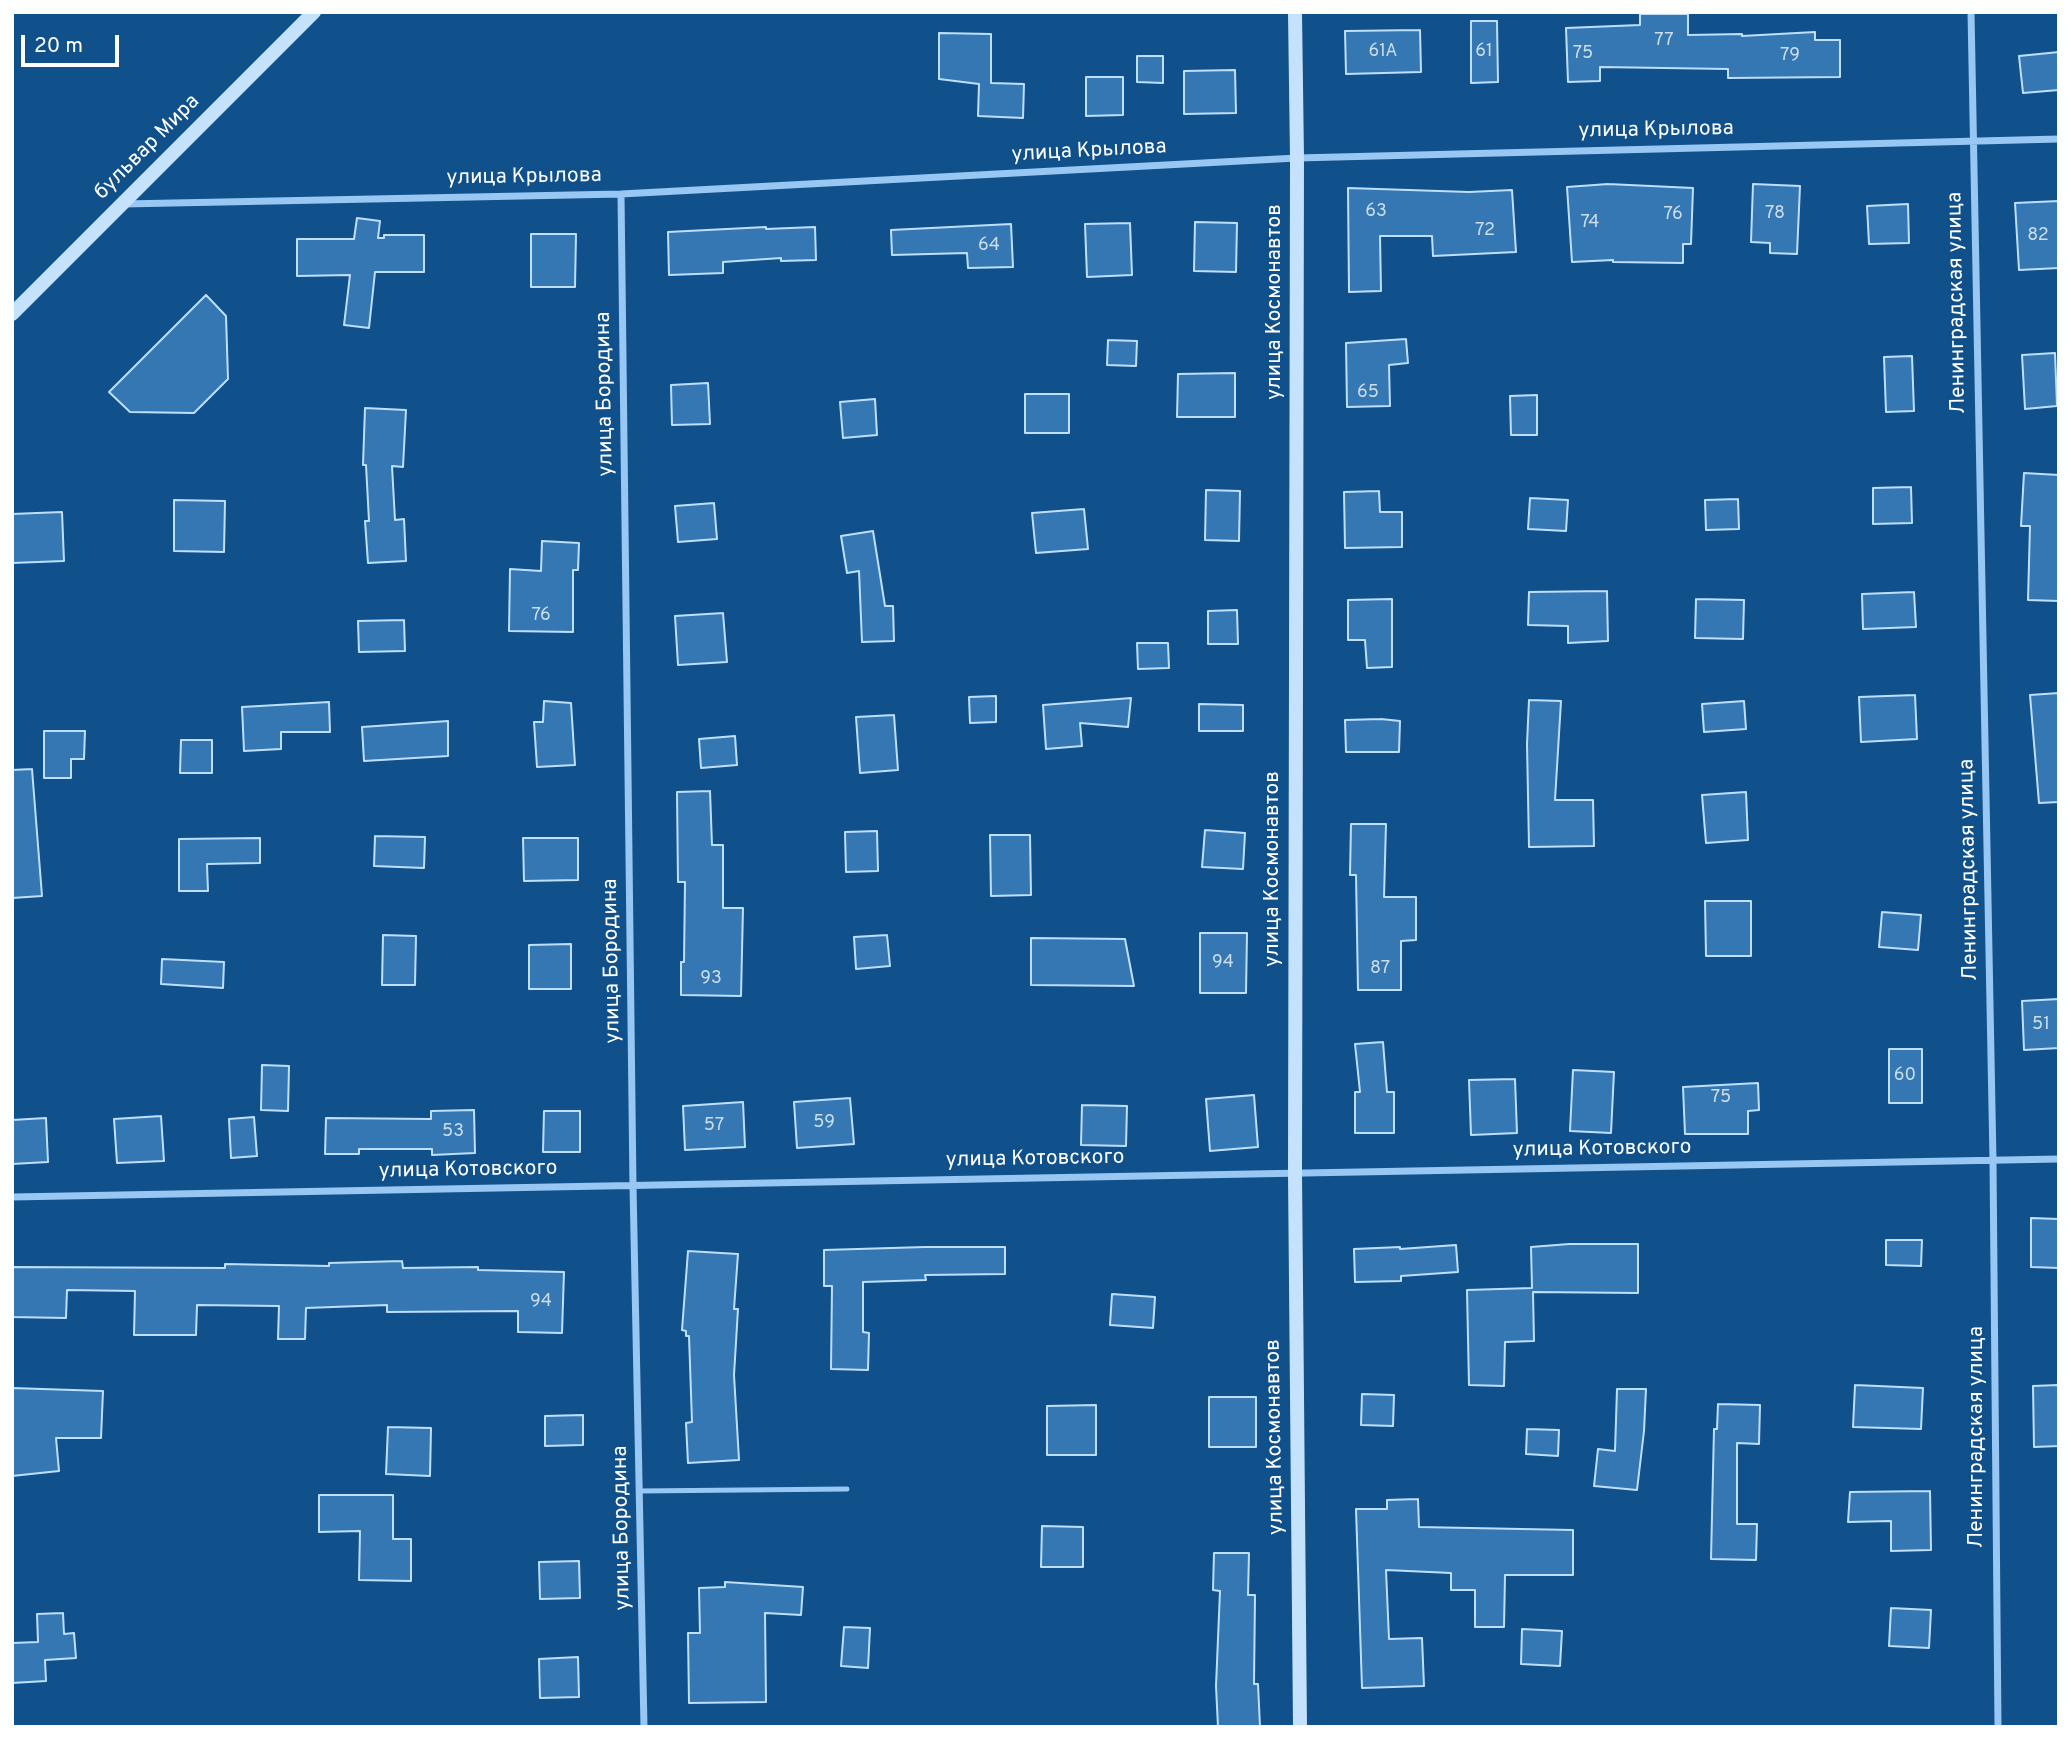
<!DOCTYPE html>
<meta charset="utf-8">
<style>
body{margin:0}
#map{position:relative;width:2071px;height:1739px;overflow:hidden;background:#10508b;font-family:Overpass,sans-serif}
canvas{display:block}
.frame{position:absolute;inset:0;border:14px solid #fff;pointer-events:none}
.scale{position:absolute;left:21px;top:35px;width:98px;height:32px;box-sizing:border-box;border:4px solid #fff;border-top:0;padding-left:9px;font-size:21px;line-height:24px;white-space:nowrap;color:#fff;-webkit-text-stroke:5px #10508b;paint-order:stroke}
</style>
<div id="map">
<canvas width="2071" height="1739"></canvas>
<div class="frame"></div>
<div class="scale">20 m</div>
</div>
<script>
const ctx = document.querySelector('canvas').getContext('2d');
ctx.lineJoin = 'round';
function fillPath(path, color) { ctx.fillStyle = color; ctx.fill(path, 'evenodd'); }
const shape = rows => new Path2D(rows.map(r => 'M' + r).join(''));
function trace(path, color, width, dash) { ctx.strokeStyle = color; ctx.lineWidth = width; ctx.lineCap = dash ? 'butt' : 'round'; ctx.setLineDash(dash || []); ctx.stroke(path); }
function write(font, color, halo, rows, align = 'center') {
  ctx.font = font + ' Overpass,sans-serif'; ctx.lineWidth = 5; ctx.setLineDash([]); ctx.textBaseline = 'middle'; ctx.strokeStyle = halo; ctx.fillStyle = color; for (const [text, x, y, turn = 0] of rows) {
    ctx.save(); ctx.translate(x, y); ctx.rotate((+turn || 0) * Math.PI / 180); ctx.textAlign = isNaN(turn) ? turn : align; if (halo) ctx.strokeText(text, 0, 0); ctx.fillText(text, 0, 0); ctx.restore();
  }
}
const building = shape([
 [1640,14,1688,14,1688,35,1742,34,1742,36,1815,32,1815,40,1840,40,1840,77,1728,78,1728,69,1600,67,1600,81,1568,82,1566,28,1640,25,1640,14],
 [1471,21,1497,21,1498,82,1471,83,1471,21],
 [1420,30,1421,72,1346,74,1345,31,1420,30],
 [939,33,991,34,991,83,1024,84,1023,118,978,116,979,84,939,79,939,33],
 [2059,52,2059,90,2023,93,2019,56,2059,52],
 [1137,56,1163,56,1163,83,1137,82,1137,56],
 [1235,70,1236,113,1184,114,1184,71,1235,70],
 [1086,77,1123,77,1123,115,1086,116,1086,77],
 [1608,184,1693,188,1691,244,1683,244,1683,263,1613,262,1613,260,1572,262,1567,187,1608,184],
 [1753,184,1800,186,1797,254,1770,253,1770,243,1751,242,1753,184],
 [1348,188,1469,192,1512,190,1516,252,1433,256,1432,236,1380,236,1381,291,1349,292,1348,188],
 [2059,201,2059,268,2019,270,2015,203,2059,201],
 [1908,204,1909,243,1869,244,1867,206,1908,204],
 [357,218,380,221,378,238,384,238,384,235,424,235,424,272,375,272,369,328,344,325,350,275,297,276,297,239,354,239,357,218],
 [1195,222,1237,223,1236,272,1194,271,1195,222],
 [1130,223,1132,275,1087,277,1085,224,1130,223],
 [1011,224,1013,267,968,268,967,253,892,255,891,230,1011,224],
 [766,227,766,229,815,227,816,260,781,261,781,258,723,262,723,273,669,275,668,232,766,227],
 [531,234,576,234,575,287,531,287,531,234],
 [206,295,226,316,228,379,194,413,130,412,109,392,206,295],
 [1406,339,1408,363,1389,365,1390,406,1347,407,1346,343,1406,339],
 [1108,340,1137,341,1136,366,1107,365,1108,340],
 [2055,353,2057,406,2025,409,2022,355,2055,353],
 [1912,356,1914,411,1886,412,1884,357,1912,356],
 [1235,373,1235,417,1177,417,1178,374,1235,373],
 [708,383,710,424,672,425,671,385,708,383],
 [1025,394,1069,394,1069,433,1025,433,1025,394],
 [1537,395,1537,435,1511,435,1510,396,1537,395],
 [875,399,877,435,843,438,840,402,875,399],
 [365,408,406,410,403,467,392,466,395,520,404,519,406,561,368,563,365,521,369,521,366,465,363,465,365,408],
 [2024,473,2059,475,2059,601,2028,600,2030,526,2021,526,2024,473],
 [1911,487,1912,523,1873,524,1873,488,1911,487],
 [1206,490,1240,491,1239,541,1205,540,1206,490],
 [1379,491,1380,512,1402,512,1402,547,1345,548,1344,492,1379,491],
 [1530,498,1568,500,1566,531,1528,529,1530,498],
 [1738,499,1739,529,1706,530,1705,500,1738,499],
 [174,500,225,501,224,552,174,551,174,500],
 [714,503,717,539,678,542,675,506,714,503],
 [1084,509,1088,549,1036,553,1032,513,1084,509],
 [62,512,64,561,12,563,12,514,62,512],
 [873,531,885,606,893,606,894,641,862,642,859,571,847,573,841,536,873,531],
 [542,541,579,543,578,570,573,570,573,632,509,631,510,569,541,571,542,541],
 [1607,591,1608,641,1568,643,1568,626,1528,625,1529,592,1607,591],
 [1914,592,1916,627,1863,629,1862,594,1914,592],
 [1392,599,1392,667,1367,668,1365,640,1348,640,1348,600,1392,599],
 [1696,599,1744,600,1743,639,1695,638,1696,599],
 [1237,610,1238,644,1208,644,1208,611,1237,610],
 [723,613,727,662,678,665,675,616,723,613],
 [404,620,405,651,359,652,358,621,404,620],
 [1137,643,1168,643,1169,668,1138,669,1137,643],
 [2059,693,2059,802,2039,803,2030,695,2059,693],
 [1915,695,1917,739,1861,742,1859,697,1915,695],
 [996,696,996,722,970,723,969,697,996,696],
 [1131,698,1128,727,1080,723,1082,746,1046,749,1043,705,1131,698],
 [1529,700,1561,701,1555,800,1593,800,1594,846,1529,847,1527,744,1529,700],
 [544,701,571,703,575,765,537,767,534,722,543,722,544,701],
 [1744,701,1746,729,1704,732,1702,704,1744,701],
 [329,702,330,732,281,732,281,749,244,751,242,707,329,702],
 [1199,704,1243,705,1243,731,1199,731,1199,704],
 [894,715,898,770,860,773,856,717,894,715],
 [1381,719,1400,721,1399,752,1346,752,1345,720,1381,719],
 [448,721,448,756,364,761,362,727,448,721],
 [44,731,85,731,84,759,71,759,71,778,44,778,44,731],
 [735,736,737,765,701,768,699,739,735,736],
 [181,740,212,740,212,773,180,773,181,740],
 [32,769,42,896,12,898,12,770,32,769],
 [710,791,712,845,723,845,723,908,743,908,741,996,681,995,681,962,684,962,685,882,678,882,677,792,710,791],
 [1746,792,1748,840,1706,843,1702,795,1746,792],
 [1351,824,1386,824,1384,897,1416,897,1416,940,1401,941,1401,990,1358,990,1356,875,1350,875,1351,824],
 [1205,830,1245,833,1243,869,1202,867,1205,830],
 [877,831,878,871,846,872,845,832,877,831],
 [990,835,1030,835,1031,895,991,896,990,835],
 [375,836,425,837,424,868,374,866,375,836],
 [260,838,260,863,207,864,208,891,179,891,179,839,260,838],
 [523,838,578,838,578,880,524,881,523,838],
 [1705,901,1751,901,1751,956,1706,956,1705,901],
 [1882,912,1921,915,1918,950,1879,947,1882,912],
 [1200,933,1247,933,1246,993,1200,993,1200,933],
 [383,935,416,936,415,985,382,985,383,935],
 [887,935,890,966,856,969,854,937,887,935],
 [1031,938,1125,939,1134,986,1031,985,1031,938],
 [571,944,571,989,529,989,529,945,571,944],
 [162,959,224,962,223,988,161,984,162,959],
 [2059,999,2059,1048,2024,1050,2022,1001,2059,999],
 [1383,1042,1387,1092,1394,1092,1394,1133,1355,1133,1355,1092,1360,1092,1355,1044,1383,1042],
 [1889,1049,1922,1049,1922,1103,1889,1103,1889,1049],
 [262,1065,289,1066,288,1111,261,1110,262,1065],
 [1573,1070,1614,1072,1611,1133,1570,1131,1573,1070],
 [1515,1079,1517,1133,1471,1135,1469,1080,1515,1079],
 [1758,1083,1759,1110,1748,1111,1748,1134,1685,1134,1683,1087,1758,1083],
 [1254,1095,1258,1147,1210,1151,1206,1099,1254,1095],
 [850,1098,854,1144,797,1148,794,1102,850,1098],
 [743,1102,745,1147,685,1150,683,1106,743,1102],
 [1082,1105,1127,1106,1126,1146,1081,1145,1082,1105],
 [474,1110,475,1153,432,1155,432,1149,359,1149,359,1154,325,1154,326,1118,431,1119,431,1111,474,1110],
 [544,1111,580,1111,580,1152,543,1152,544,1111],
 [161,1116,164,1161,117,1163,114,1119,161,1116],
 [254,1117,257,1156,231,1158,229,1119,254,1117],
 [46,1118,48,1162,12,1164,12,1120,46,1118],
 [2031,1218,2059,1219,2059,1268,2031,1267,2031,1218],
 [1886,1240,1922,1240,1921,1266,1886,1265,1886,1240],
 [1569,1244,1638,1244,1638,1293,1533,1292,1534,1341,1505,1342,1504,1386,1469,1385,1467,1290,1532,1288,1531,1247,1569,1244],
 [1456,1245,1458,1272,1401,1276,1401,1281,1355,1282,1354,1249,1400,1247,1400,1249,1456,1245],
 [925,1247,1005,1247,1005,1274,925,1275,926,1280,863,1282,863,1332,869,1333,868,1370,831,1369,832,1286,824,1286,824,1250,925,1247],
 [688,1251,738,1254,734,1309,738,1309,734,1375,739,1460,688,1463,686,1423,692,1422,689,1336,686,1336,686,1331,682,1330,688,1251],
 [402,1261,403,1268,478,1267,478,1270,564,1272,562,1333,518,1332,518,1311,387,1312,387,1305,306,1308,305,1339,278,1339,279,1306,197,1305,196,1335,134,1335,135,1291,67,1290,66,1318,12,1317,12,1267,225,1268,225,1264,329,1266,329,1263,402,1261],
 [1112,1294,1155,1297,1153,1328,1110,1325,1112,1294],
 [1855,1385,1923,1388,1921,1429,1853,1427,1855,1385],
 [2058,1385,2059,1446,2034,1447,2033,1386,2058,1385],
 [12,1388,103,1391,101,1438,56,1438,59,1471,12,1476,12,1388],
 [1617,1389,1646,1389,1644,1431,1637,1490,1594,1486,1598,1449,1615,1451,1617,1389],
 [1362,1394,1394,1395,1393,1426,1361,1425,1362,1394],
 [1209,1397,1256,1397,1256,1447,1209,1447,1209,1397],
 [1718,1404,1760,1405,1759,1444,1737,1443,1737,1524,1757,1524,1756,1560,1711,1559,1714,1429,1717,1429,1718,1404],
 [1096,1405,1096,1455,1047,1455,1047,1406,1096,1405],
 [583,1415,583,1445,545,1446,545,1416,583,1415],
 [388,1427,431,1428,430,1476,386,1474,388,1427],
 [1527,1429,1559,1430,1558,1456,1526,1454,1527,1429],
 [1930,1491,1931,1550,1891,1551,1891,1521,1848,1522,1850,1492,1930,1491],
 [319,1495,393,1495,393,1539,411,1539,411,1581,359,1580,360,1531,319,1532,319,1495],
 [1418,1499,1419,1527,1573,1530,1573,1575,1505,1575,1504,1627,1475,1627,1475,1590,1451,1590,1451,1573,1386,1570,1389,1639,1422,1638,1424,1686,1362,1688,1356,1509,1387,1509,1387,1500,1418,1499],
 [1042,1526,1083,1527,1083,1567,1041,1567,1042,1526],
 [1214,1553,1249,1553,1248,1595,1255,1595,1254,1684,1258,1684,1260,1727,1218,1727,1216,1686,1220,1591,1213,1590,1214,1553],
 [579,1561,580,1598,540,1599,539,1562,579,1561],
 [725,1582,803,1587,801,1615,765,1613,766,1702,689,1703,688,1633,700,1633,699,1588,725,1587,725,1582],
 [1891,1608,1931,1610,1929,1648,1889,1646,1891,1608],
 [63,1613,64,1634,74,1633,76,1658,45,1660,46,1681,12,1683,12,1643,38,1642,37,1614,63,1613],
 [844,1627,870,1628,868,1668,841,1666,844,1627],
 [1522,1629,1562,1631,1560,1666,1521,1664,1522,1629],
 [578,1657,579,1697,540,1698,539,1659,578,1657]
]);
fillPath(building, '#3477b3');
trace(building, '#bedffd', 2);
trace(shape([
 [639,1491,847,1489]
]), '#97c7f2', 5);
trace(shape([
 [1971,12,1993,1160,1998,1727],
 [621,194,633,1186,644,1727],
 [123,204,621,194,1297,158,2059,139],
 [12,1197,2059,1159]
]), '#97c7f2', 7);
trace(shape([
 [1295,12,1297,158,1295,1173,1300,1727],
 [12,314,314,12]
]), '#c5e2fc', 14);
write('18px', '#ccddec', null, [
 ["77",1664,41],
 ["61А",1383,52],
 ["61",1484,52],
 ["75",1583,54],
 ["79",1790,56],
 ["63",1376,212],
 ["78",1775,214],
 ["76",1673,215],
 ["74",1590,223],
 ["72",1485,231],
 ["82",2038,236],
 ["64",989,246],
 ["65",1368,393],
 ["76",541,616],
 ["94",1223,963],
 ["87",1380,969],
 ["93",711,979],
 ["51",2041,1025],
 ["60",1905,1076],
 ["75",1721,1098],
 ["59",824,1123],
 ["57",714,1126],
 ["53",453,1132],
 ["94",541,1302]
]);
write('21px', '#fff', '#10508b', [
 ["улица Крылова",1656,131,-1],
 ["бульвар Мира",148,148,-45],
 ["улица Крылова",1089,152,-3],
 ["улица Крылова",524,178,-1],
 ["улица Космонавтов",1276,302,-90],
 ["Ленинградская улица",1958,303,-91],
 ["улица Бородина",606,394,-91],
 ["улица Космонавтов",1274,869,-90],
 ["Ленинградская улица",1970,870,-91],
 ["улица Бородина",613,961,-91],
 ["улица Котовского",1602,1150,-1],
 ["улица Котовского",1035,1160,-1],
 ["улица Котовского",468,1171,-1],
 ["улица Космонавтов",1276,1437,-91],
 ["Ленинградская улица",1978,1437,-90],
 ["улица Бородина",623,1528,-91]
]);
</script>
